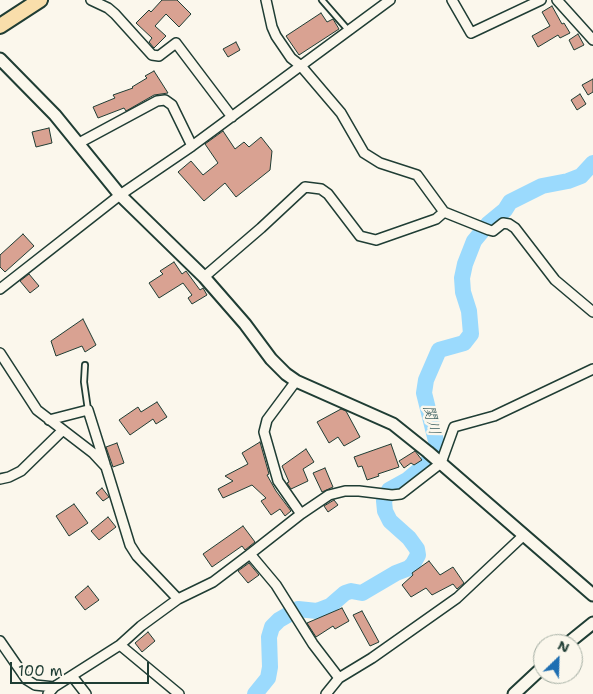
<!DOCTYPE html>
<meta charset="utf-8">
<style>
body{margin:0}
#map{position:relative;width:593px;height:694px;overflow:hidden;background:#fbf7ec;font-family:"Shantell Sans",sans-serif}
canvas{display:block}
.north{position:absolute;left:533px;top:634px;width:50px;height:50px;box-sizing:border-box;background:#fbf7ec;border:1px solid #a3ada2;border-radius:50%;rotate:24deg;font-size:14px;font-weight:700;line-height:20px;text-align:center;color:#1f3d34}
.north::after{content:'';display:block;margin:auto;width:18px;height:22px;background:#1f6fb2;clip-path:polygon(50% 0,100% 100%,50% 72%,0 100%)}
.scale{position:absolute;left:10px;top:662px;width:139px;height:22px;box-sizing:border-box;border:2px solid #1f3d34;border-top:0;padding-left:6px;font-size:15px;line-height:18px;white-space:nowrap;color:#1f3d34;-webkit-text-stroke:4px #fbf7ec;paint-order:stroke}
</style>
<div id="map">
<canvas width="593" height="694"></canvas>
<div class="north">N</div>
<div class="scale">100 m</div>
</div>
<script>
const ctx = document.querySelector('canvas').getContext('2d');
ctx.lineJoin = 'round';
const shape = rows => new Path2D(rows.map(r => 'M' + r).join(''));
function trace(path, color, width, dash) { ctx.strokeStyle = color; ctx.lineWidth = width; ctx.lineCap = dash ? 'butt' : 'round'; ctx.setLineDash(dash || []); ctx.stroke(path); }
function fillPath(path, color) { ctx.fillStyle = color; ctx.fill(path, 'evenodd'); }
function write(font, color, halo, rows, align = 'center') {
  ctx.font = font + ' "Shantell Sans","Klee One",sans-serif'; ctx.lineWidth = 5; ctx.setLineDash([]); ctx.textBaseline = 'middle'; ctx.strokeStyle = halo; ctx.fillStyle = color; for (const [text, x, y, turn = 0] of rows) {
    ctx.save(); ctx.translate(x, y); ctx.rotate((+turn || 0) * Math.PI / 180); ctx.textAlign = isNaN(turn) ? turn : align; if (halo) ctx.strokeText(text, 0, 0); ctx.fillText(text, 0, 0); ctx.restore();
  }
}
trace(shape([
 [255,694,268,678,270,667,269,637,272,627,279,620,298,609,317,611,330,606,345,593,351,591,362,593,396,573,409,568,413,564,418,555,417,549,409,538,390,521,385,511,384,501,389,490,407,480,426,464,438,449,424,393,426,380,439,350,464,343,471,334,469,311,463,292,462,278,465,264,474,241,488,224,505,210,510,202,542,186,568,181,581,176,593,163]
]), '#9bdafd', 16);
const building = shape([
 [162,0,177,0,191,14,179,27,166,14,155,26,166,36,154,48,149,42,152,38,136,23,149,10,151,12,162,0],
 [552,6,562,24,564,23,570,33,560,38,558,35,538,47,532,36,550,26,542,12,552,6],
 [321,13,327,22,333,19,339,29,299,55,286,36,321,13],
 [578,34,584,45,574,50,569,40,578,34],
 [236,42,240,50,228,57,223,49,236,42],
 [154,71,168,93,154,95,126,111,124,108,98,118,93,107,115,98,113,95,133,88,132,87,147,78,145,76,154,71],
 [593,79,593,92,588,95,582,85,593,79],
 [580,94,586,104,577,110,571,100,580,94],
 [49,128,52,143,36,147,32,132,49,128],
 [223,131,235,149,244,142,249,147,261,137,272,151,270,170,236,197,225,183,204,201,178,172,191,161,203,175,218,163,205,144,223,131],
 [23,234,34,246,5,272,0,267,0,255,23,234],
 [174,262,182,274,186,271,200,290,203,288,207,295,192,304,188,298,192,295,183,283,159,298,149,283,163,274,160,271,174,262],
 [29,274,39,286,30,293,20,281,29,274],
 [83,319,96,345,85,352,82,346,56,356,51,341,83,319],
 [157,402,167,417,156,424,153,419,130,435,119,420,138,407,141,412,157,402],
 [341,409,346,411,360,437,344,446,338,437,329,443,317,422,341,409],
 [260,442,269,474,267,475,276,491,291,511,285,516,280,509,271,515,261,501,266,498,252,485,223,498,218,489,233,481,225,476,248,464,242,453,260,442],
 [117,443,124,463,113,467,106,447,117,443],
 [391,444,399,467,378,474,379,476,367,480,362,466,358,467,354,457,391,444],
 [306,449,314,462,303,469,308,481,291,489,287,483,289,482,282,466,306,449],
 [415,451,422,460,414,465,411,463,404,468,399,461,415,451],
 [325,468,333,487,322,492,313,473,325,468],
 [102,488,109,497,103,501,96,493,102,488],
 [334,500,338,505,328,512,324,506,334,500],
 [74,504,88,523,69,536,56,516,74,504],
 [108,517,116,527,99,540,91,531,108,517],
 [243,526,255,542,245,550,242,546,212,567,203,554,243,526],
 [429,561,440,575,453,567,464,583,457,589,453,584,432,595,426,588,411,597,402,585,413,575,412,573,429,561],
 [249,563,259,575,248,583,238,571,249,563],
 [88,586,99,600,85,610,75,597,88,586],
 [342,608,349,621,335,629,333,626,316,637,307,623,342,608],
 [362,611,379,642,370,646,353,615,362,611],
 [148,632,155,641,142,652,135,643,148,632]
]);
fillPath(building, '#d9a292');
trace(building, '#1f3d34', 1);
const service = shape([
 [322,0,349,31],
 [85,365,84,382,88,410]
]);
const minor = shape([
 [91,0,108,8,115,14,152,55,159,56,176,43,232,117],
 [266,0,272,27,276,36,291,58,301,66,341,113,364,153,380,163,417,175,444,212,489,230,493,231,503,223,509,224,515,228,555,280,593,312],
 [452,0,471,33,541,0],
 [557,0,593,40],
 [79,143,157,101,165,100,172,105,192,146],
 [204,277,261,228,305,187,321,189,328,194,360,236,376,240,436,219,444,212],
 [0,289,120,195,192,146,390,0],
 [0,353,37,410,93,453,106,467,130,545,137,556,178,599],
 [296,381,267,420,264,432,278,481,301,514],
 [49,420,88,410,105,464],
 [0,479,9,477,21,471,63,430],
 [250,554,276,585,313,644,339,678],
 [0,641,27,680,35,685,54,687],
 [120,645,179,694],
 [72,676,86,694],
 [48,694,54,687,120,645,141,626,178,599,213,582,250,554,301,514,329,495,345,491,359,491,392,495,401,494,441,463,454,427,494,416,593,369],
 [326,694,339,678,372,658,457,598,524,535]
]);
const tertiary = shape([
 [0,59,55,115,120,195,204,277,245,324,271,359,286,374,296,381,393,424,428,452,593,595],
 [567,644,593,623],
 [514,694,543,667]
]);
const primary = shape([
 [0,26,40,0]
]);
trace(service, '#1f3d34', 8);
trace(minor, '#1f3d34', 12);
trace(tertiary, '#1f3d34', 15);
trace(primary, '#1f3d34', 18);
trace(service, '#fbf7ec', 4.5);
trace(minor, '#fbf7ec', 9);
trace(tertiary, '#fbf7ec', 11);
trace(primary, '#f9deab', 14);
write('italic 15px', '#385c5c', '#fbf7ec', [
 ["関川",431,420,77]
]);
</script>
